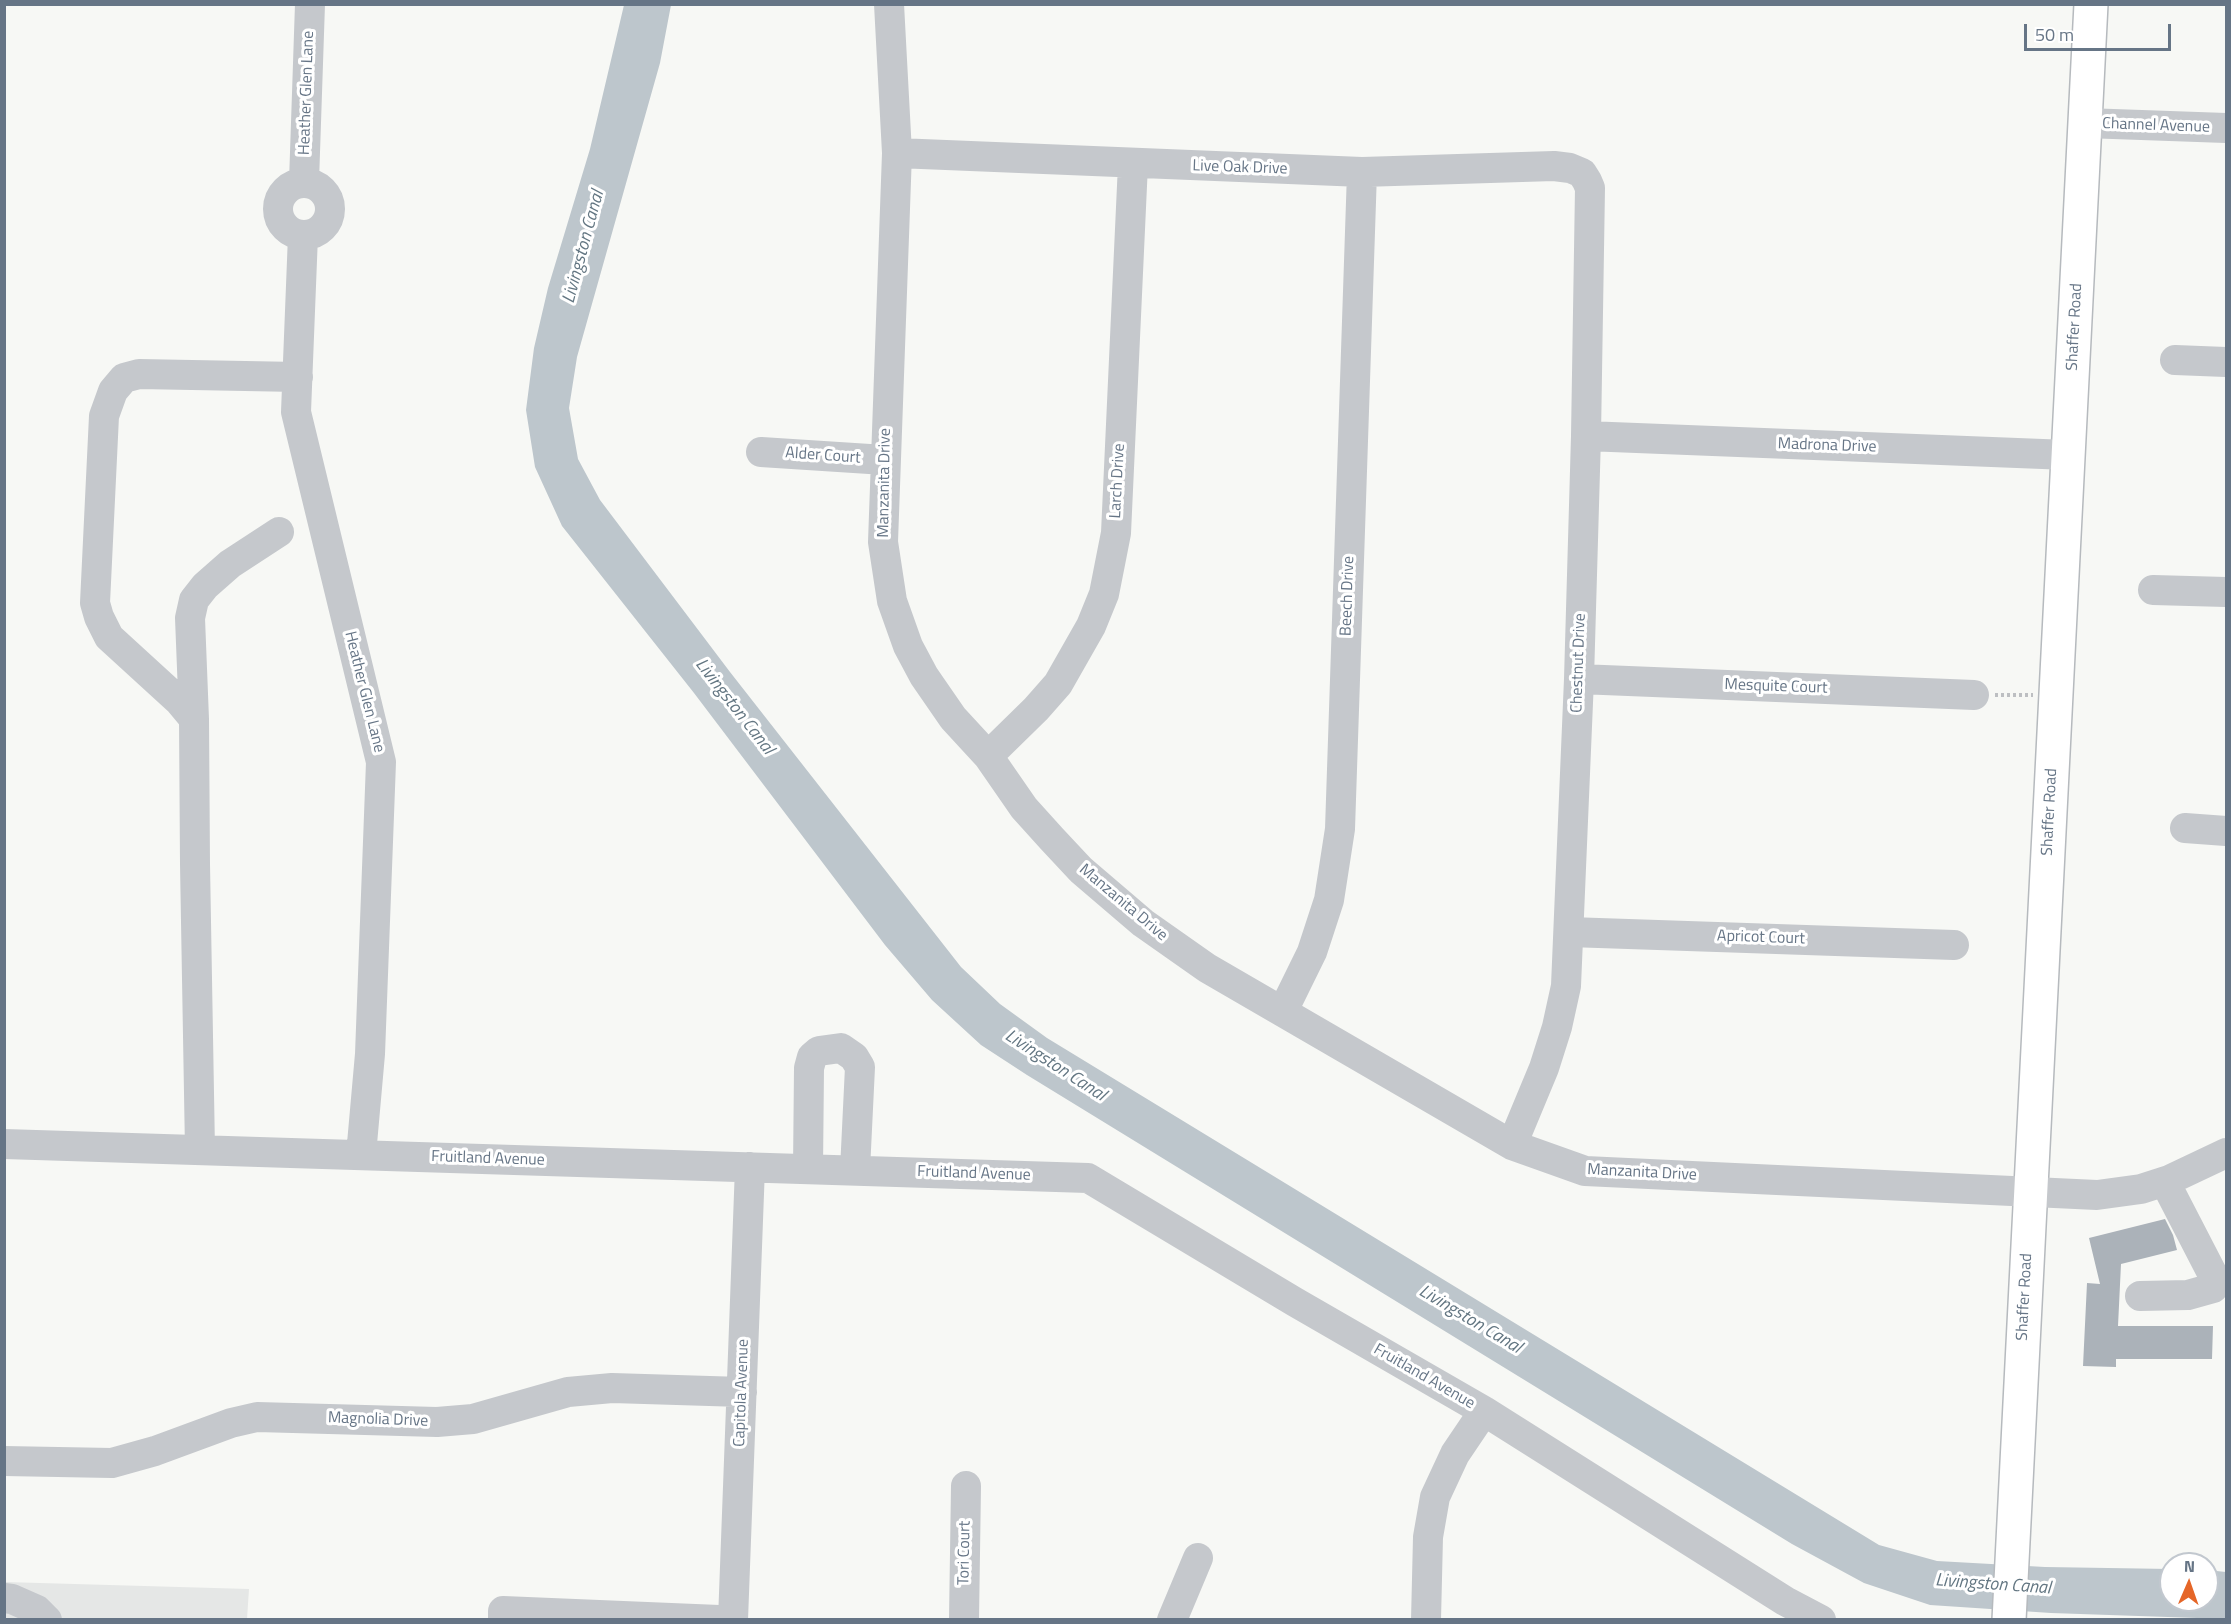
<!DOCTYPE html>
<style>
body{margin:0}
#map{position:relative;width:2231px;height:1624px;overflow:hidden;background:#f7f8f5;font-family:"Titillium Web",sans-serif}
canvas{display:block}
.frame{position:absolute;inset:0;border:6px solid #667586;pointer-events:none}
.north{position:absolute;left:2159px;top:1552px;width:60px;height:60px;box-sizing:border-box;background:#fff;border:2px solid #c2c8cf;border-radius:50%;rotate:2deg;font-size:16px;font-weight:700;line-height:24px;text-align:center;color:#667586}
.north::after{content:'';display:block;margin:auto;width:21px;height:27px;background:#e56628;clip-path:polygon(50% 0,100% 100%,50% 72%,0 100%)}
.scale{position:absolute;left:2024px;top:24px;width:147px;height:27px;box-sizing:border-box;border:3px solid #667586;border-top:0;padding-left:8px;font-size:18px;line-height:21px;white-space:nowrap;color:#667586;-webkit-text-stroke:4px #fff;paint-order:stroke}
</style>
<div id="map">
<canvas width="2231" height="1624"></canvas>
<div class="frame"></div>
<div class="north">N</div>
<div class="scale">50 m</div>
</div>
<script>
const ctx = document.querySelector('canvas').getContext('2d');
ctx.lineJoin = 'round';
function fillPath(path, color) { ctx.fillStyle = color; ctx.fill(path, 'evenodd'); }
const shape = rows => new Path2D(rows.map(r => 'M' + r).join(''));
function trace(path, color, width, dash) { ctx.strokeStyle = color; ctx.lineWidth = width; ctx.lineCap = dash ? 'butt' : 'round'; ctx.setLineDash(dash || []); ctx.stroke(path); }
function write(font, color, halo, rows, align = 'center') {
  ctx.font = font + ' "Titillium Web",sans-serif'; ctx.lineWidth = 6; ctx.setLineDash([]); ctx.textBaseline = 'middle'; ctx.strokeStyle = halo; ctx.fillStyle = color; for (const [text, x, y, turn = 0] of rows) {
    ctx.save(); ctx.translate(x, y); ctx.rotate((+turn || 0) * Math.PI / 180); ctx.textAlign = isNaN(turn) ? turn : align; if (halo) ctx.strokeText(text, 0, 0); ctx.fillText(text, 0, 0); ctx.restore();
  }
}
fillPath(shape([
 [5,1582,249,1589,247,1619,5,1620]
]), '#e5e7e6');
fillPath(shape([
 [624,5,671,5,660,63,577,357,569,408,578,459,600,500,730,672,961,967,1000,1004,1047,1038,1879,1545,1937,1561,2045,1567,2171,1569,2171,1600,2207,1600,2207,1570,2226,1572,2226,1619,2051,1613,1930,1605,1864,1583,1792,1544,1027,1075,981,1045,932,1000,885,945,694,693,562,526,535,467,526,410,534,348,548,288,590,149]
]), '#bdc6cc');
fillPath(shape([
 [2165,1219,2173,1235,2177,1250,2121,1264,2118,1326,2213,1326,2212,1359,2116,1359,2116,1367,2083,1366,2087,1283,2100,1284,2089,1238]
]), '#abb2b9');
const major = shape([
 [2009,1620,2091,4]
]);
trace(major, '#b6babe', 36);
trace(shape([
 [1995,695,2033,695]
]), '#bdbfc2', 4, [3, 3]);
trace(shape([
 [889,4,897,153,883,542,892,601,908,646,924,676,953,718,988,756,1024,808,1052,839,1081,870,1143,923,1207,968,1512,1145,1585,1171,2097,1195,2141,1189,2169,1180,2226,1153],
 [2085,123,2226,128],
 [897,153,1362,172,1554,166,1570,168,1582,173,1587,181,1590,188,1586,436,1579,679,1566,986,1557,1027,1544,1068,1512,1145],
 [304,182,310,4],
 '278 209a26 26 0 1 1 52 0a26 26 0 1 1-52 0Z',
 [303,235,296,412,381,762,370,1054,361,1155],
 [2175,360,2226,362],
 [1586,436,2068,455],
 [761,452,885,460],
 [2153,590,2226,592],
 [1579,679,1974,695],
 [194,719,190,618,194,600,205,586,230,564,279,532],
 [988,756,1036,709,1058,684,1091,626,1104,594,1116,533,1133,164],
 [2185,828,2226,831],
 [1569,932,1954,945],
 [1283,1011,1312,952,1329,900,1340,829,1362,172],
 [4,1144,1088,1178,1295,1302,1484,1411,1785,1601,1821,1620],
 [200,1150,195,864,194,719,179,701,109,637,99,617,95,603,104,416,113,391,124,378,139,374,298,377],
 [808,1169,809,1068,812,1057,819,1051,841,1048,854,1057,860,1067,855,1170],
 [2140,1296,2188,1295,2213,1288,2212,1273,2165,1182],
 [4,1461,112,1463,155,1451,231,1423,257,1417,437,1422,473,1419,568,1392,612,1388,742,1392],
 [4,1598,12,1599,37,1610,47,1620],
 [503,1620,503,1611,719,1620],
 [733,1620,750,1167],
 [964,1620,966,1486],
 [1172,1620,1198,1558],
 [1426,1620,1428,1537,1435,1497,1455,1454,1484,1411]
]), '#c5c8cc', 30);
trace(major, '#fff', 33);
write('16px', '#667586', '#fff', [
 ["Heather Glen Lane",307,93,-88],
 ["Channel Avenue",2156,126,2],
 ["Live Oak Drive",1240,168,2],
 ["Shaffer Road",2075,327,-87],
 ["Madrona Drive",1827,446,2],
 ["Alder Court",823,456,4],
 ["Larch Drive",1118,481,-87],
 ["Manzanita Drive",885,483,-89],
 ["Beech Drive",1348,596,-88],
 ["Chestnut Drive",1579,663,-88],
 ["Mesquite Court",1776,687,2],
 ["Heather Glen Lane",364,692,76],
 ["Shaffer Road",2050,812,-87],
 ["Manzanita Drive",1123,903,40],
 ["Apricot Court",1761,938,2],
 ["Fruitland Avenue",488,1159,2],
 ["Manzanita Drive",1642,1173,3],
 ["Fruitland Avenue",974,1174,2],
 ["Shaffer Road",2025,1297,-87],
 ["Fruitland Avenue",1424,1377,30],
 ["Capitola Avenue",742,1393,-88],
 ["Magnolia Drive",378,1420,2],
 ["Tori Court",965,1553,-89]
]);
write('italic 18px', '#637682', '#fff', [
 ["Livingston Canal",584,247,-75],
 ["Livingston Canal",734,707,52],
 ["Livingston Canal",1055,1066,33],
 ["Livingston Canal",1470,1320,31],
 ["Livingston Canal",1993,1585,4]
]);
</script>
